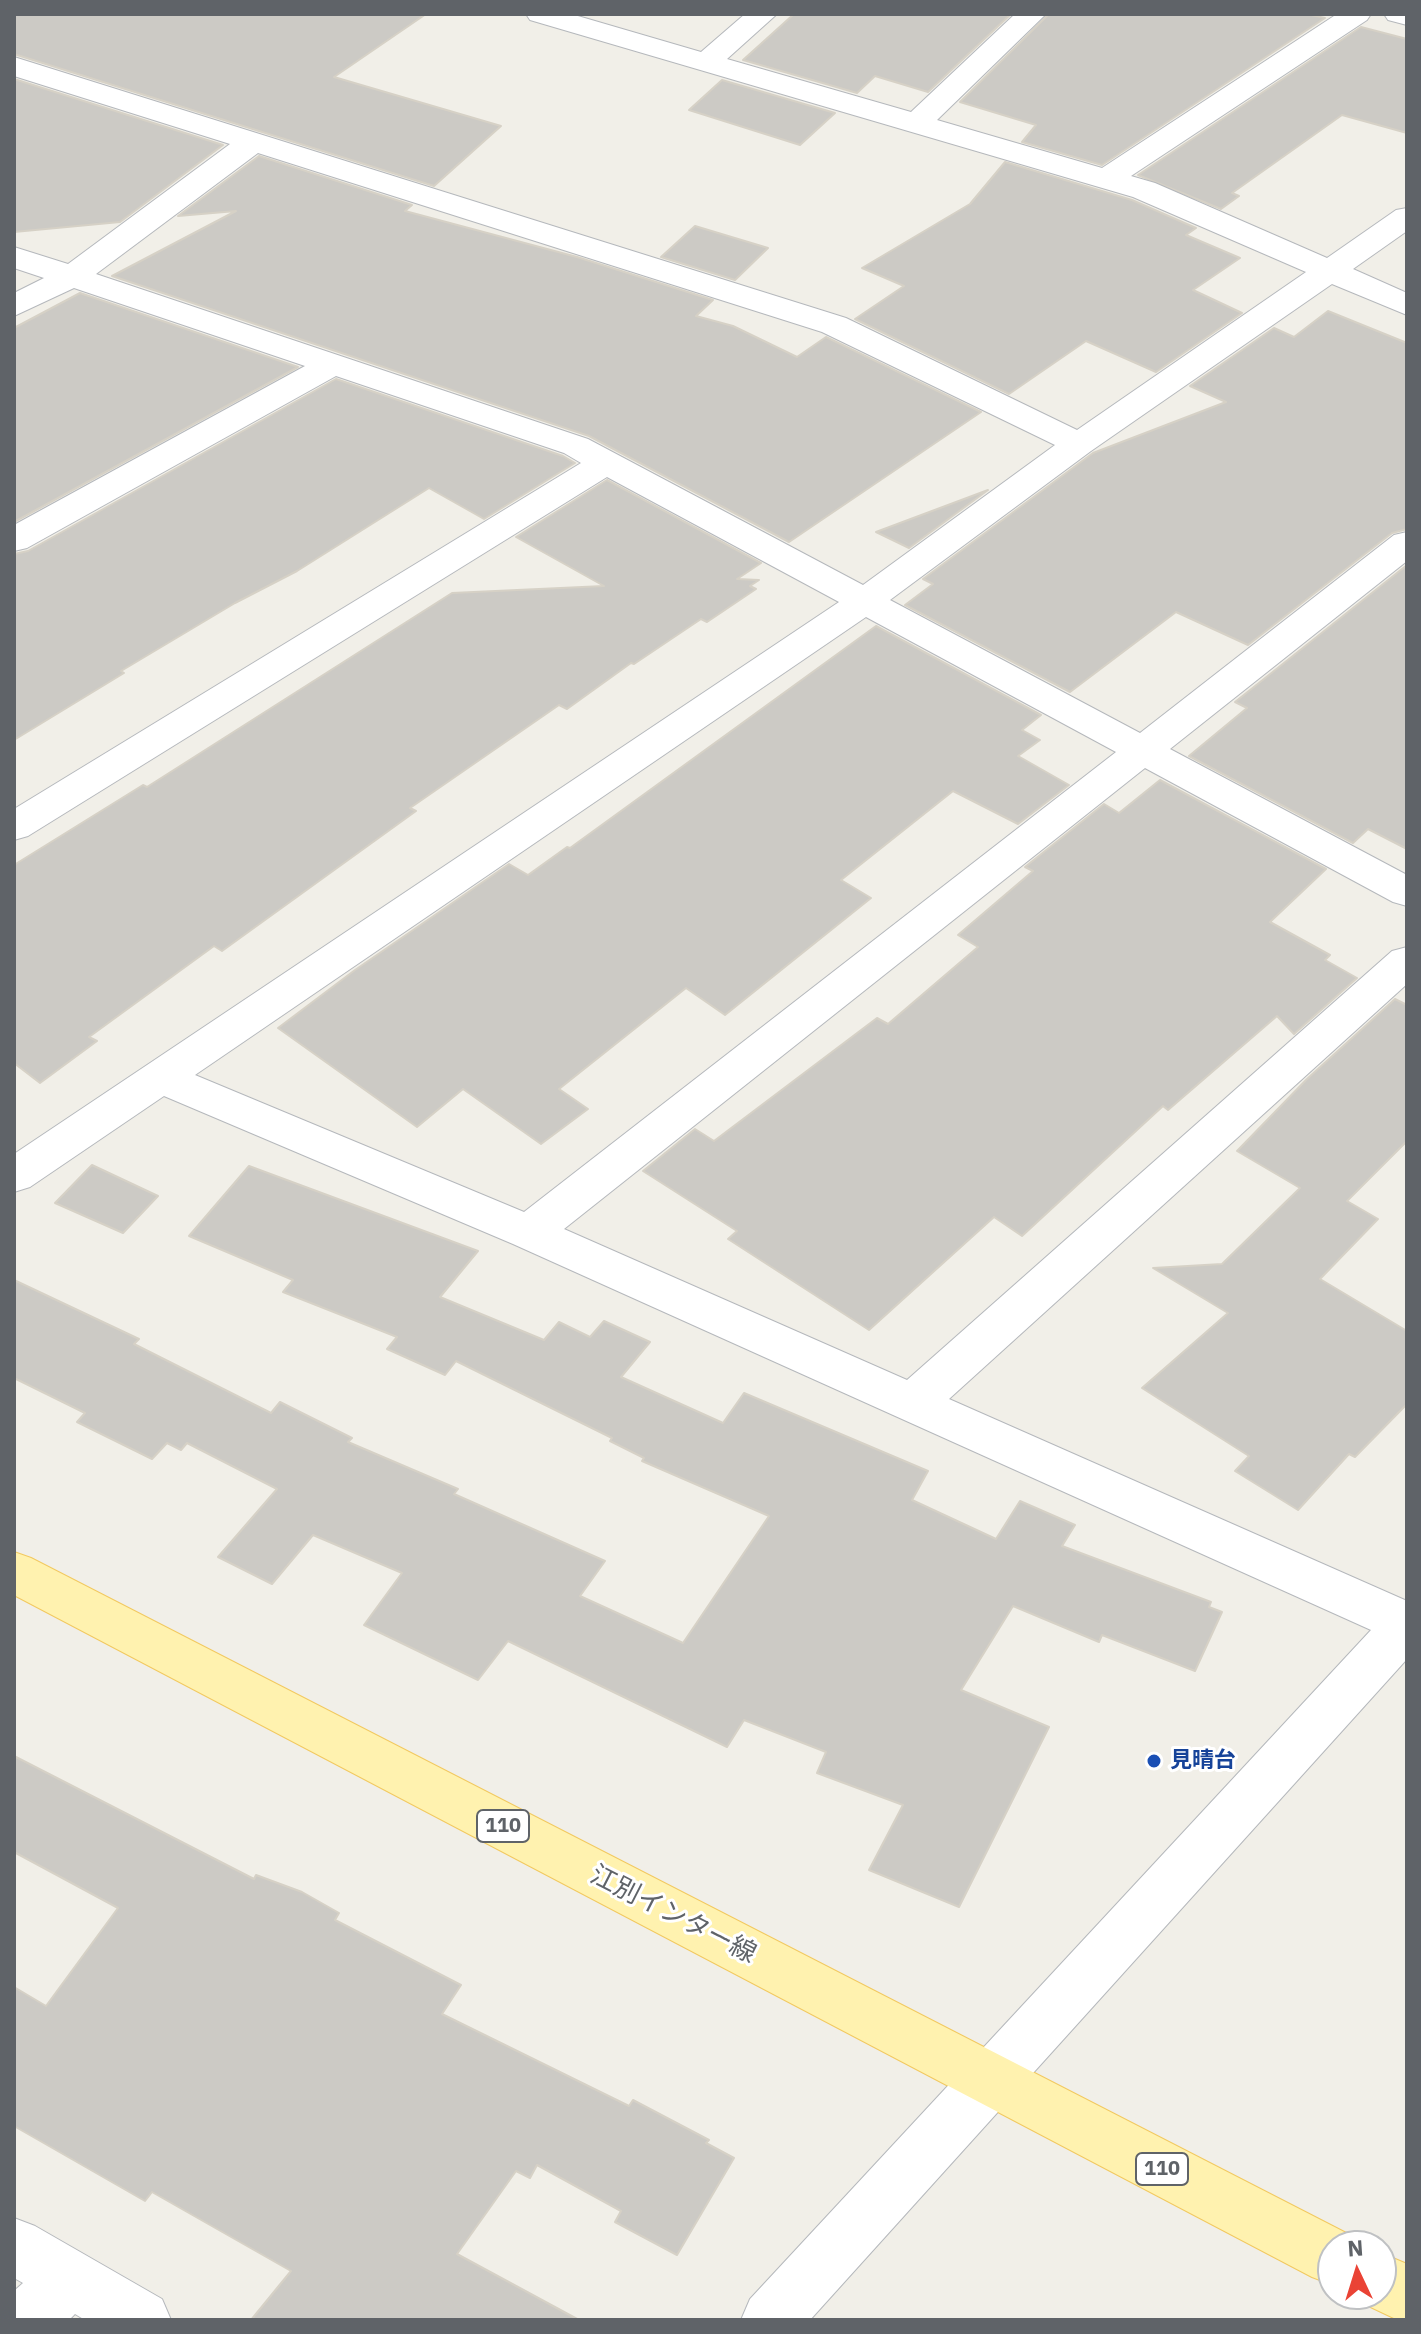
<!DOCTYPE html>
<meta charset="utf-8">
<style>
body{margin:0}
#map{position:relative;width:1421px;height:2334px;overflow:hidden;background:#f1efe8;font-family:"IBM Plex Sans",sans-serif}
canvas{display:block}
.frame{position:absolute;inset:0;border:16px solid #5f6368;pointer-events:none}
.north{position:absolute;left:1317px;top:2230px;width:80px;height:80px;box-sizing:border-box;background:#fff;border:2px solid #bfc1c3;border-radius:50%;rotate:356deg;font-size:22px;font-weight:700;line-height:32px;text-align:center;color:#5f6368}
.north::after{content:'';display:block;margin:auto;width:28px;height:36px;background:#ea4335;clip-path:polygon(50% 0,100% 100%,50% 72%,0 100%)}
</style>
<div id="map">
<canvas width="1421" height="2334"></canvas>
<div class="frame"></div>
<div class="north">N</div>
</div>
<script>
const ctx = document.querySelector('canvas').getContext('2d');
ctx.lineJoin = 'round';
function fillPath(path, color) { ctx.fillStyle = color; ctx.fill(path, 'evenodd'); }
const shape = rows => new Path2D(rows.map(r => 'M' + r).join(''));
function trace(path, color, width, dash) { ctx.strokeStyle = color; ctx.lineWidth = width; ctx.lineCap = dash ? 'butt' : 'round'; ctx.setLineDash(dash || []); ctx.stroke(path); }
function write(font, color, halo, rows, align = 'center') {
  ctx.font = font + ' "IBM Plex Sans","Noto Sans JP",sans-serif'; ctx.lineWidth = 6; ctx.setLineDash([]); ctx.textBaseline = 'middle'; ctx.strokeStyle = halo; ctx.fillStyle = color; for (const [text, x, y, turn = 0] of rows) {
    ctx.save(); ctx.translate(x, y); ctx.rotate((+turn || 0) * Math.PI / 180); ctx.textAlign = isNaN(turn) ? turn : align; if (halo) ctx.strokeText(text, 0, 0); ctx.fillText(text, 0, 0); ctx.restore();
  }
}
const building = shape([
 [14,14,426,14,334,77,501,126,434,186,14,54,14,14],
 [794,14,1011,14,928,92,875,76,857,93,743,60,794,14],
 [1049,14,1307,14,1325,18,1102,165,1022,142,1036,125,960,102,1049,14],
 [1361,27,1407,39,1407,133,1342,115,1232,193,1239,196,1221,209,1138,175,1361,27],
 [14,79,223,145,120,222,14,232,14,79],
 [722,80,835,113,800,145,689,110,722,80],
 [259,156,412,205,405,211,577,257,713,300,696,316,733,326,797,357,826,337,981,412,789,542,589,436,112,276,236,211,178,216,259,156],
 [1005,162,1132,200,1196,228,1186,235,1240,258,1193,290,1242,313,1156,372,1086,341,1009,394,855,319,904,286,862,268,970,204,1005,162],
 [695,226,768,248,735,280,661,257,695,226],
 [80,293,298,367,14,522,14,328,80,293],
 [1328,311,1407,343,1407,529,1392,533,1248,645,1176,612,1070,692,905,605,933,584,923,579,1093,453,1226,402,1190,386,1274,328,1294,337,1328,311],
 [336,379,563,456,575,463,484,519,429,488,297,571,235,603,121,671,124,673,14,740,14,554,28,551,336,379],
 [607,480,761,563,737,579,759,580,750,586,756,589,707,622,701,619,634,664,631,663,567,709,559,705,410,808,416,811,222,951,214,946,89,1037,97,1041,40,1083,14,1063,14,865,143,785,147,787,452,593,604,586,516,537,607,480],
 [988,490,909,548,876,532,988,490],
 [1407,565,1407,849,1368,829,1353,843,1189,756,1247,708,1235,702,1407,565],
 [876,626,1041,715,1022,730,1040,740,1018,756,1069,785,1018,824,953,791,841,880,871,898,725,1015,686,988,559,1089,588,1109,541,1144,463,1089,417,1127,278,1028,355,970,509,864,528,875,567,847,570,848,876,626],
 [1160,780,1326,869,1270,922,1330,955,1325,960,1357,978,1294,1034,1277,1016,1168,1110,1163,1106,1022,1236,994,1217,869,1330,728,1239,737,1231,643,1171,695,1129,714,1141,877,1018,888,1024,978,947,958,935,1033,871,1025,867,1104,804,1119,813,1160,780],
 [1395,999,1407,1005,1407,1141,1347,1201,1378,1219,1320,1279,1407,1331,1407,1404,1355,1457,1349,1454,1298,1510,1235,1471,1249,1456,1142,1388,1228,1313,1153,1268,1222,1264,1300,1188,1237,1151,1307,1079,1395,999],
 [92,1165,158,1196,123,1233,55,1203,92,1165],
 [249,1166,478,1251,440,1297,544,1340,559,1322,590,1337,604,1321,650,1342,621,1377,723,1423,744,1393,928,1471,912,1500,996,1539,1020,1501,1075,1525,1062,1546,1211,1602,1209,1607,1222,1612,1195,1671,1102,1635,1099,1642,1013,1606,961,1690,1049,1727,959,1907,869,1870,903,1805,817,1773,826,1752,744,1720,727,1747,508,1641,478,1680,364,1625,402,1573,313,1535,272,1584,218,1557,277,1489,187,1443,181,1450,167,1443,152,1459,77,1422,85,1413,14,1378,14,1280,139,1339,134,1344,271,1413,280,1402,352,1438,348,1442,458,1489,454,1494,605,1561,580,1596,683,1643,769,1516,642,1461,644,1458,610,1441,612,1438,456,1361,445,1375,387,1349,397,1337,283,1292,293,1280,189,1236,249,1166],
 [14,1756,254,1879,256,1875,302,1892,339,1913,335,1920,461,1985,442,2014,629,2106,633,2100,709,2140,706,2143,734,2158,677,2255,615,2222,621,2211,537,2165,530,2178,516,2171,457,2254,579,2320,251,2320,291,2271,152,2192,145,2201,14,2126,14,1987,46,2006,118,1908,14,1852,14,1756]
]);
fillPath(building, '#cccac5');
trace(building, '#d6d1c6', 2);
const minor = shape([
 [526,14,571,14,701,52,745,14,777,14,727,59,911,112,1015,14,1046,14,937,120,1102,168,1337,14,1371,14,1367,20,1131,176,1155,183,1327,258,1396,210,1407,208,1407,231,1353,269,1407,293,1407,315,1332,284,1091,451,890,600,1140,733,1394,535,1407,532,1407,561,1170,749,1407,875,1407,906,1393,902,1145,768,564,1229,907,1380,1392,951,1407,947,1407,984,949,1399,1407,1601,1407,1659,810,2320,741,2320,750,2299,1371,1630,513,1244,164,1096,30,1187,14,1192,14,1154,839,602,607,477,28,836,14,840,14,809,581,463,564,453,336,376,27,548,14,551,14,525,305,366,74,288,14,316,14,293,44,278,14,268,14,247,68,264,230,144,14,76,14,57,846,318,1077,430,1306,272,1133,197,530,20,526,14],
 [258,153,822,332,1055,445,863,585,588,439,96,274,258,153],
 [866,617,1116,752,524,1212,195,1075,866,617],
 [1384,14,1407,14,1407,25,1388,20,1384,14],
 [14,2218,35,2226,162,2299,171,2320,85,2320,75,2314,69,2320,14,2320,14,2291,23,2283,14,2278,14,2218]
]);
const major = shape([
 [14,1552,31,1558,1354,2237,1357,2246,1333,2246,1333,2285,1312,2277,14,1595,14,1552],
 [1381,2253,1407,2264,1407,2320,1398,2320,1360,2302,1357,2294,1381,2294,1381,2253]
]);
trace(minor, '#b5b8bc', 2);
trace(major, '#f2c960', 2);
fillPath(minor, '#fff');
fillPath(major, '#fff2af');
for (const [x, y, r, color] of [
 [1154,1761,8,"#1a4fb4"]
]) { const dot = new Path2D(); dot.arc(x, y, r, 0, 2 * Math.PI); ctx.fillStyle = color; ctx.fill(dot); trace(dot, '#fff', 3); }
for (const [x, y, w] of [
 [503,1826,52],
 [1162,2169,52]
]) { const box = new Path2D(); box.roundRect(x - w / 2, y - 16, w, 32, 6); ctx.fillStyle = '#fff'; ctx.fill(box); trace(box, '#5f6368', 2); }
write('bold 20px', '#5f6368', null, [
 ["110",503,1826],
 ["110",1162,2169]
]);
write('bold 22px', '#164399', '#fff', [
 ["見晴台",1170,1761]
], 'left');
write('26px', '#5f6368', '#fff', [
 ["江別インター線",673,1915,27]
]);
</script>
